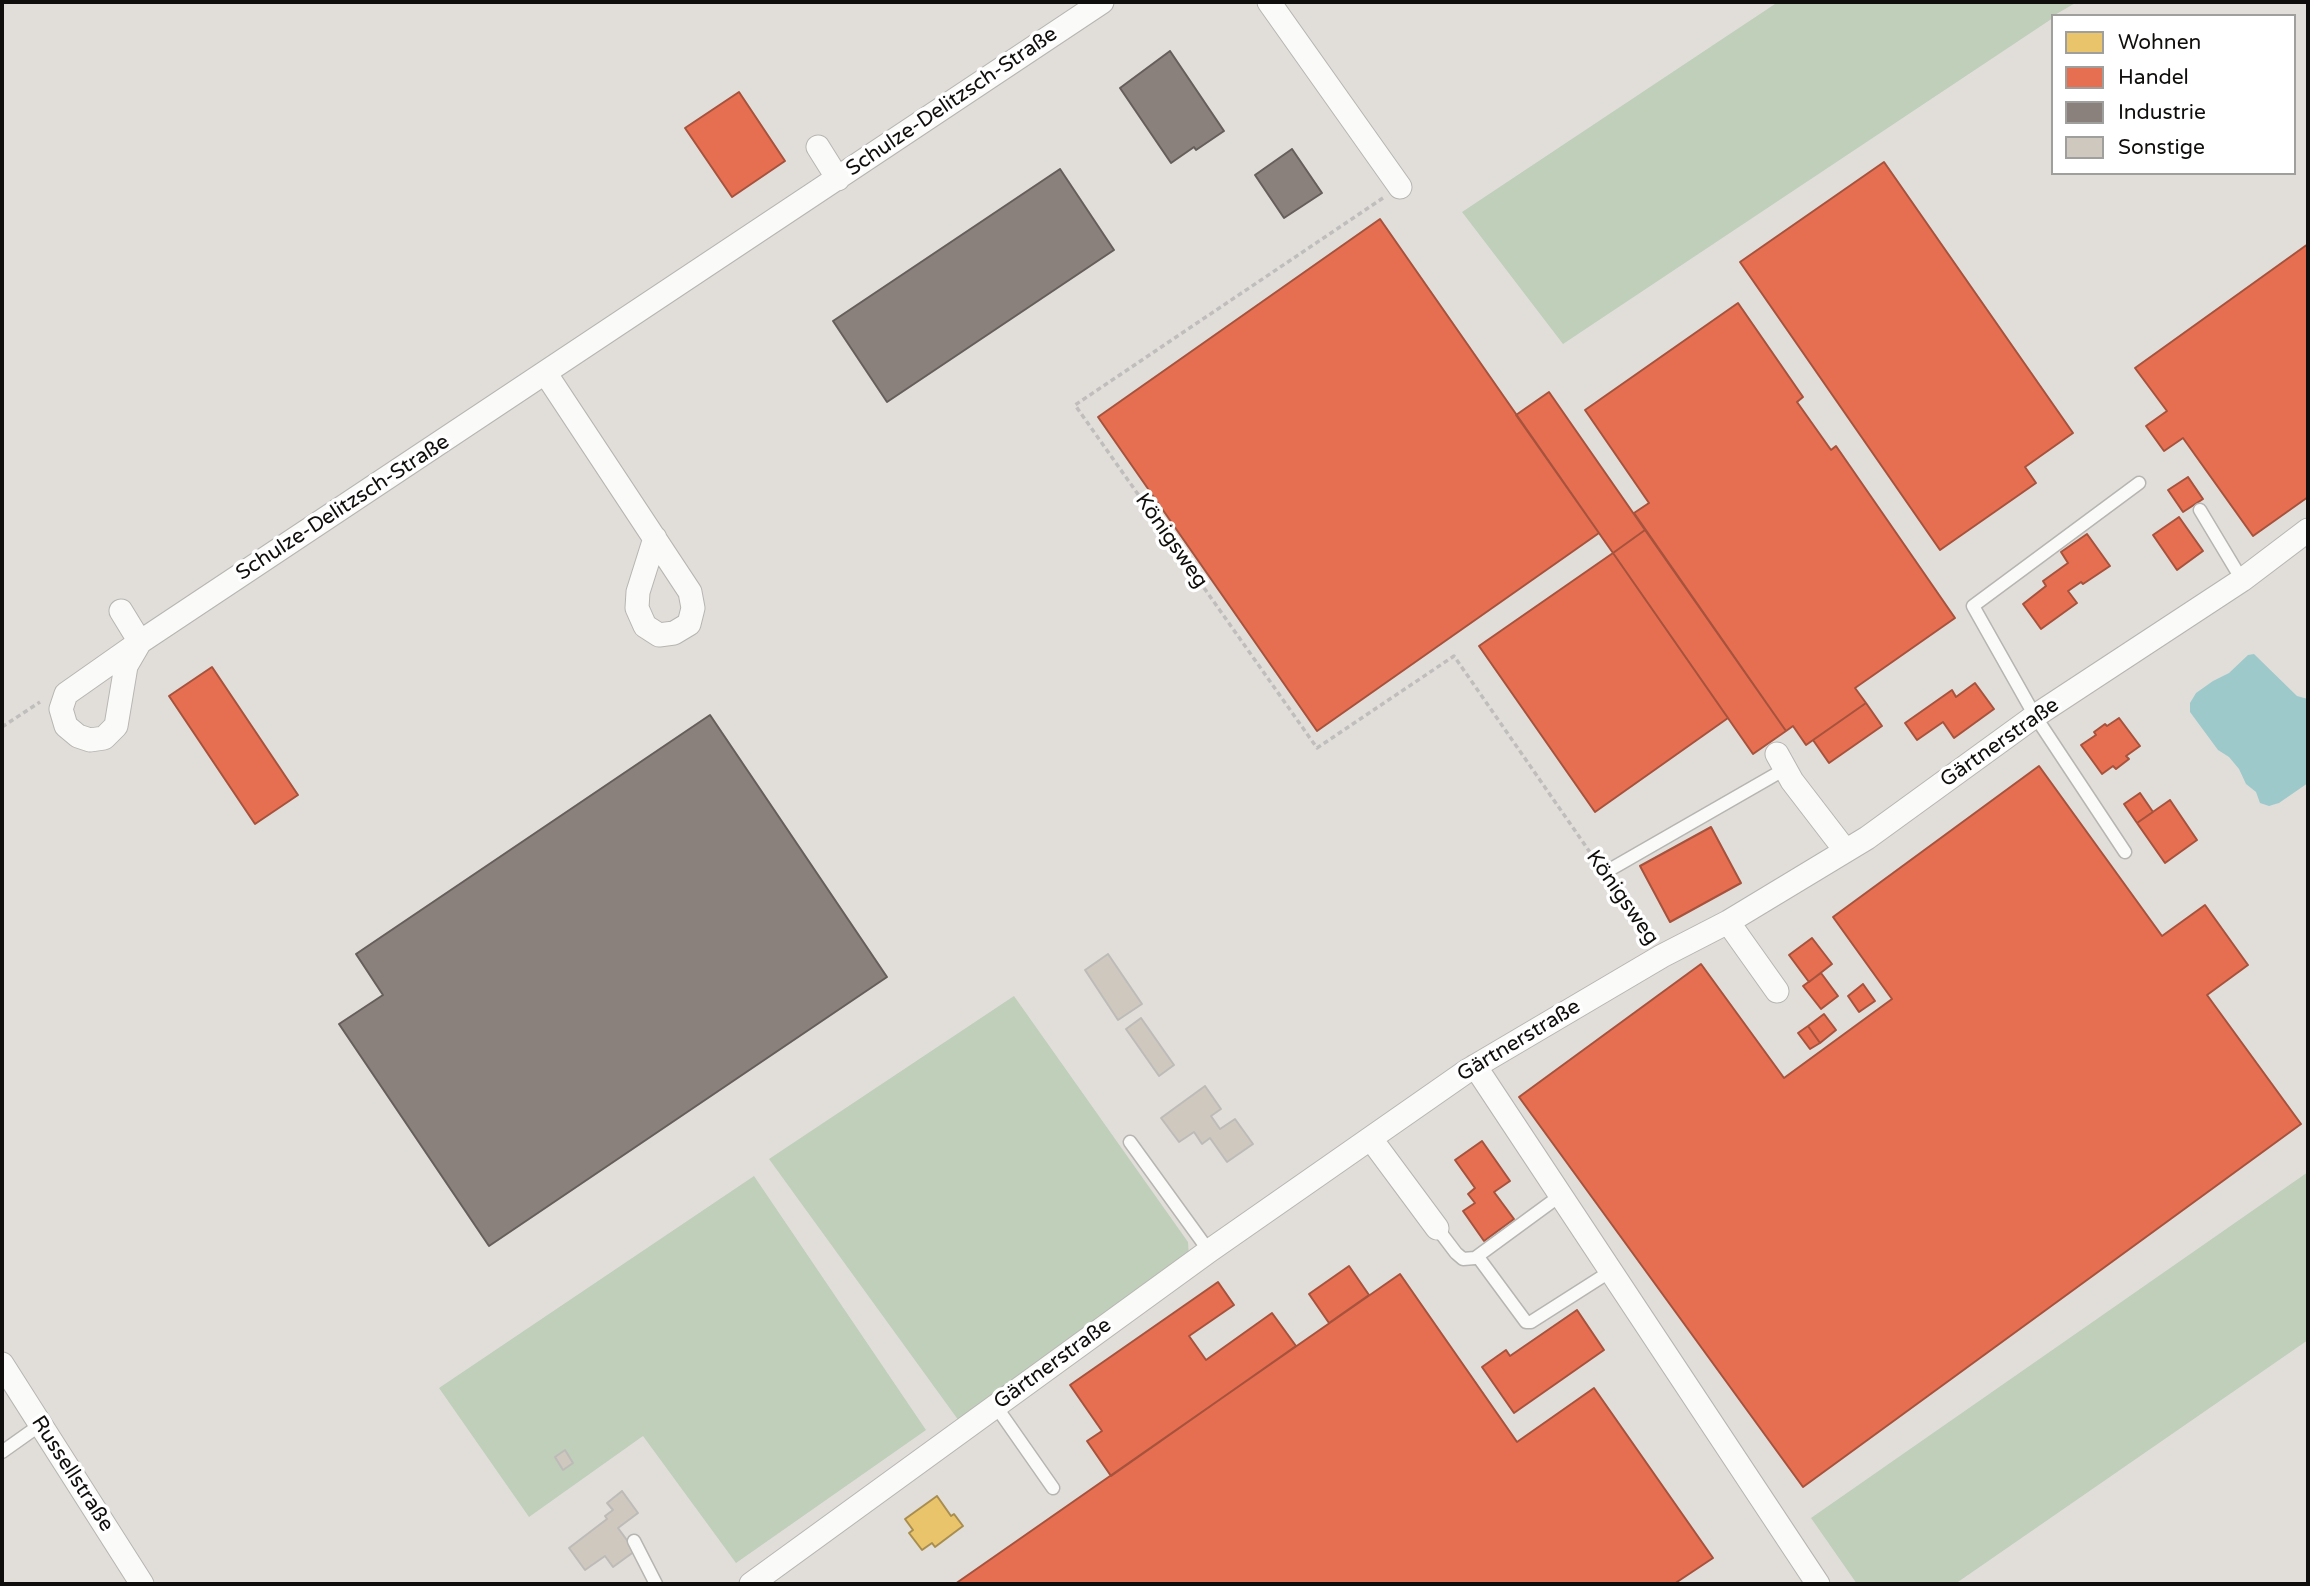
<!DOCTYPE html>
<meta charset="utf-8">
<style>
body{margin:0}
#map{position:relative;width:2310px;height:1586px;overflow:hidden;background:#e1deda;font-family:"Varela Round",sans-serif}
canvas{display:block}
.frame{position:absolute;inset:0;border:4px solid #100e0c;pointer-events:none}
.legend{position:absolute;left:2051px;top:14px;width:245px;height:161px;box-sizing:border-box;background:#fff;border:2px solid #9f9f9e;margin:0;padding:9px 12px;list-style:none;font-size:21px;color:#100e0c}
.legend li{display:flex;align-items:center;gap:14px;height:35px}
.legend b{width:35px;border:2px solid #9f9f9e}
</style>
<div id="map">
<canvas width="2310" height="1586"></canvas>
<div class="frame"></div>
<ul class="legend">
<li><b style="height:19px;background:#e9c46a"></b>Wohnen</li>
<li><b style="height:19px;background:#e76f51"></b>Handel</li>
<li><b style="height:19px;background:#8a817c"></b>Industrie</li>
<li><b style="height:19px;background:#cfc8be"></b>Sonstige</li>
</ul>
</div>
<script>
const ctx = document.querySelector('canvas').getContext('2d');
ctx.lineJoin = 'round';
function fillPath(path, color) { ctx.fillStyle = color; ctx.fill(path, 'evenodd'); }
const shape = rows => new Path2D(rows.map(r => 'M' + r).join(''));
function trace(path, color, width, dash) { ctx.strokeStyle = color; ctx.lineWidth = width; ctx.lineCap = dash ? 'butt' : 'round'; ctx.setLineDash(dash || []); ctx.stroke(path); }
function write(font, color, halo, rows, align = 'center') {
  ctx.font = font + ' "Varela Round",sans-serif'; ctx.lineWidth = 7; ctx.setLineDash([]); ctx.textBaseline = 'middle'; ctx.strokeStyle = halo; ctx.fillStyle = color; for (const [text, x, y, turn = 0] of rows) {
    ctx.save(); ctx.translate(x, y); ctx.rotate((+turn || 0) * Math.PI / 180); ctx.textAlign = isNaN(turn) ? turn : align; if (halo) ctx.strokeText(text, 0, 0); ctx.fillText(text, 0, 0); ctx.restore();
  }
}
fillPath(shape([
 [1778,2,2077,2,2053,16,2053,18,1563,344,1462,212],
 [1014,996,1188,1242,1189,1256,959,1421,769,1159],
 [2308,1172,2308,1340,1955,1584,1857,1584,1811,1518],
 [754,1176,926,1430,736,1563,643,1436,529,1517,439,1388]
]), '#bfcfba');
fillPath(shape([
 [2254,654,2297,696,2308,699,2308,783,2279,803,2269,806,2260,803,2256,792,2246,784,2239,769,2229,757,2218,750,2190,712,2190,703,2196,693,2213,681,2229,673,2248,655]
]), '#9ec9cb');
const homes = shape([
 [937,1496,951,1516,954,1514,963,1526,935,1547,932,1543,922,1550,909,1533,913,1530,905,1519,937,1496]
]);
fillPath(homes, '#e9c46a');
trace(homes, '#a88d4e', 2);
const shops = shape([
 [739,92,785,161,732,197,685,128,739,92],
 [1884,162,2073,433,2025,467,2036,483,1940,550,1740,262,1884,162],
 [1380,219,1599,533,1317,731,1098,417,1380,219],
 [2308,244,2308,497,2253,536,2183,438,2164,451,2146,426,2167,411,2135,368,2308,244],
 [1738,303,1803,397,1797,402,1831,450,1836,446,1955,618,1855,688,1866,703,1806,745,1793,726,1786,731,1634,513,1649,503,1585,410,1738,303],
 [1549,392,1645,530,1613,553,1516,415,1549,392],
 [2188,477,2203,499,2183,512,2168,490,2188,477],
 [2179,517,2203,551,2177,570,2153,535,2179,517],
 [1645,530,1786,731,1753,754,1613,553,1645,530],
 [2087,534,2110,566,2083,584,2081,582,2068,591,2077,603,2041,629,2023,604,2046,586,2043,581,2068,563,2061,552,2087,534],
 [1613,553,1728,718,1595,812,1479,646,1613,553],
 [212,667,298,795,255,824,169,696,212,667],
 [1975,683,1994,709,1954,738,1943,722,1917,740,1905,723,1952,690,1956,697,1975,683],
 [1866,703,1882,726,1829,763,1813,740,1866,703],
 [2119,718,2140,746,2126,756,2129,759,2116,769,2113,766,2102,774,2081,745,2096,735,2094,732,2105,724,2107,726,2119,718],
 [2039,766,2162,936,2205,905,2248,965,2207,995,2301,1124,1803,1487,1519,1097,1701,964,1784,1078,1892,999,1833,917,2039,766],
 [2140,793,2153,812,2137,823,2124,804,2140,793],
 [2170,800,2197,840,2165,863,2137,823,2170,800],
 [1711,827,1741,883,1670,922,1640,866,1711,827],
 [1812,938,1832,964,1809,982,1789,955,1812,938],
 [1821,973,1838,996,1821,1009,1803,986,1821,973],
 [1863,984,1875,1001,1859,1012,1848,996,1863,984],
 [1824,1014,1836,1030,1820,1043,1808,1026,1824,1014],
 [1808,1026,1820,1043,1810,1049,1798,1033,1808,1026],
 [1482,1141,1510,1181,1494,1192,1514,1219,1484,1241,1463,1211,1475,1203,1468,1194,1475,1188,1455,1160,1482,1141],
 [1349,1266,1369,1295,1329,1323,1309,1294,1349,1266],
 [1400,1274,1517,1442,1594,1388,1713,1558,1674,1584,955,1584,1400,1274],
 [1218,1282,1234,1305,1189,1336,1206,1360,1272,1313,1296,1346,1111,1476,1087,1441,1102,1431,1070,1385,1218,1282],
 [1577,1310,1604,1350,1514,1413,1482,1367,1506,1350,1510,1356,1577,1310]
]);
fillPath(shops, '#e76f51');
trace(shops, '#a6523c', 2);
const industry = shape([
 [1170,51,1224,131,1196,150,1194,147,1171,163,1120,88,1170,51],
 [1292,149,1322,193,1284,218,1255,175,1292,149],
 [1060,169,1114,250,887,402,833,321,1060,169],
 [710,715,887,977,489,1246,339,1024,383,995,356,954,710,715]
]);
fillPath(industry, '#8a817c');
trace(industry, '#655e5a', 2);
const building = shape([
 [1108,954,1142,1004,1118,1020,1085,970,1108,954],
 [1141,1018,1174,1065,1159,1076,1126,1029,1141,1018],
 [1205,1086,1221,1109,1211,1116,1220,1129,1235,1119,1253,1144,1227,1162,1210,1138,1202,1144,1194,1132,1179,1142,1161,1118,1205,1086],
 [565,1450,573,1463,563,1470,555,1457,565,1450],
 [622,1491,638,1513,618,1528,635,1551,613,1567,605,1556,585,1570,569,1548,607,1519,605,1516,613,1510,607,1503,622,1491]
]);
fillPath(building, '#cfc8be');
trace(building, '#bdbbb8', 2);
const lane = shape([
 [2200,510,2242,580],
 [2125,852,2035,716,1973,606,2139,483],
 [1604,873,1785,769],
 [1130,1142,1209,1251],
 [1437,1228,1456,1253,1463,1259,1475,1258,1561,1195],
 [1478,1257,1526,1322,1531,1322,1611,1271],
 [995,1405,1053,1488],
 [2,1452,40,1425],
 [634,1541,656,1584]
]);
const street = shape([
 [1269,2,1400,187],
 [818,147,838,179],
 [546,374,690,592,693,608,689,624,674,633,659,635,645,626,637,608,638,592,655,538],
 [121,611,140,642],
 [140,642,126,666,116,726,104,738,90,740,78,736,66,726,61,709,66,694,140,642,1102,2],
 [1777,754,1792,781,1845,850],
 [1728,922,1777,991],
 [1475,1066,1818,1584],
 [1371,1139,1437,1228],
 [2,1364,142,1584],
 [751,1584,1209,1251,1467,1071,1662,956,1728,922,1867,838,2035,716,2242,580,2308,530]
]);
trace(lane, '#b7b5b2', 15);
trace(street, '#b7b5b2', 25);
trace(shape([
 [1383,198,1075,405,1317,748,1454,656,1596,861],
 [2,727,40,702],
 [1612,885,1650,939]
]), '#c0bebd', 3.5, [5, 3.5]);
trace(lane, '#fafaf9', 12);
trace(street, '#fafaf9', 23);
write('21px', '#100e0c', '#fff', [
 ["Schulze-Delitzsch-Straße",952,102,-34],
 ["Schulze-Delitzsch-Straße",343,508,-33],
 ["Königsweg",1171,541,55],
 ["Gärtnerstraße",2000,743,-35],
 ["Königsweg",1622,898,55],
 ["Gärtnerstraße",1519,1041,-31],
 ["Gärtnerstraße",1053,1364,-36],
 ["Russellstraße",72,1474,57]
]);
</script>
